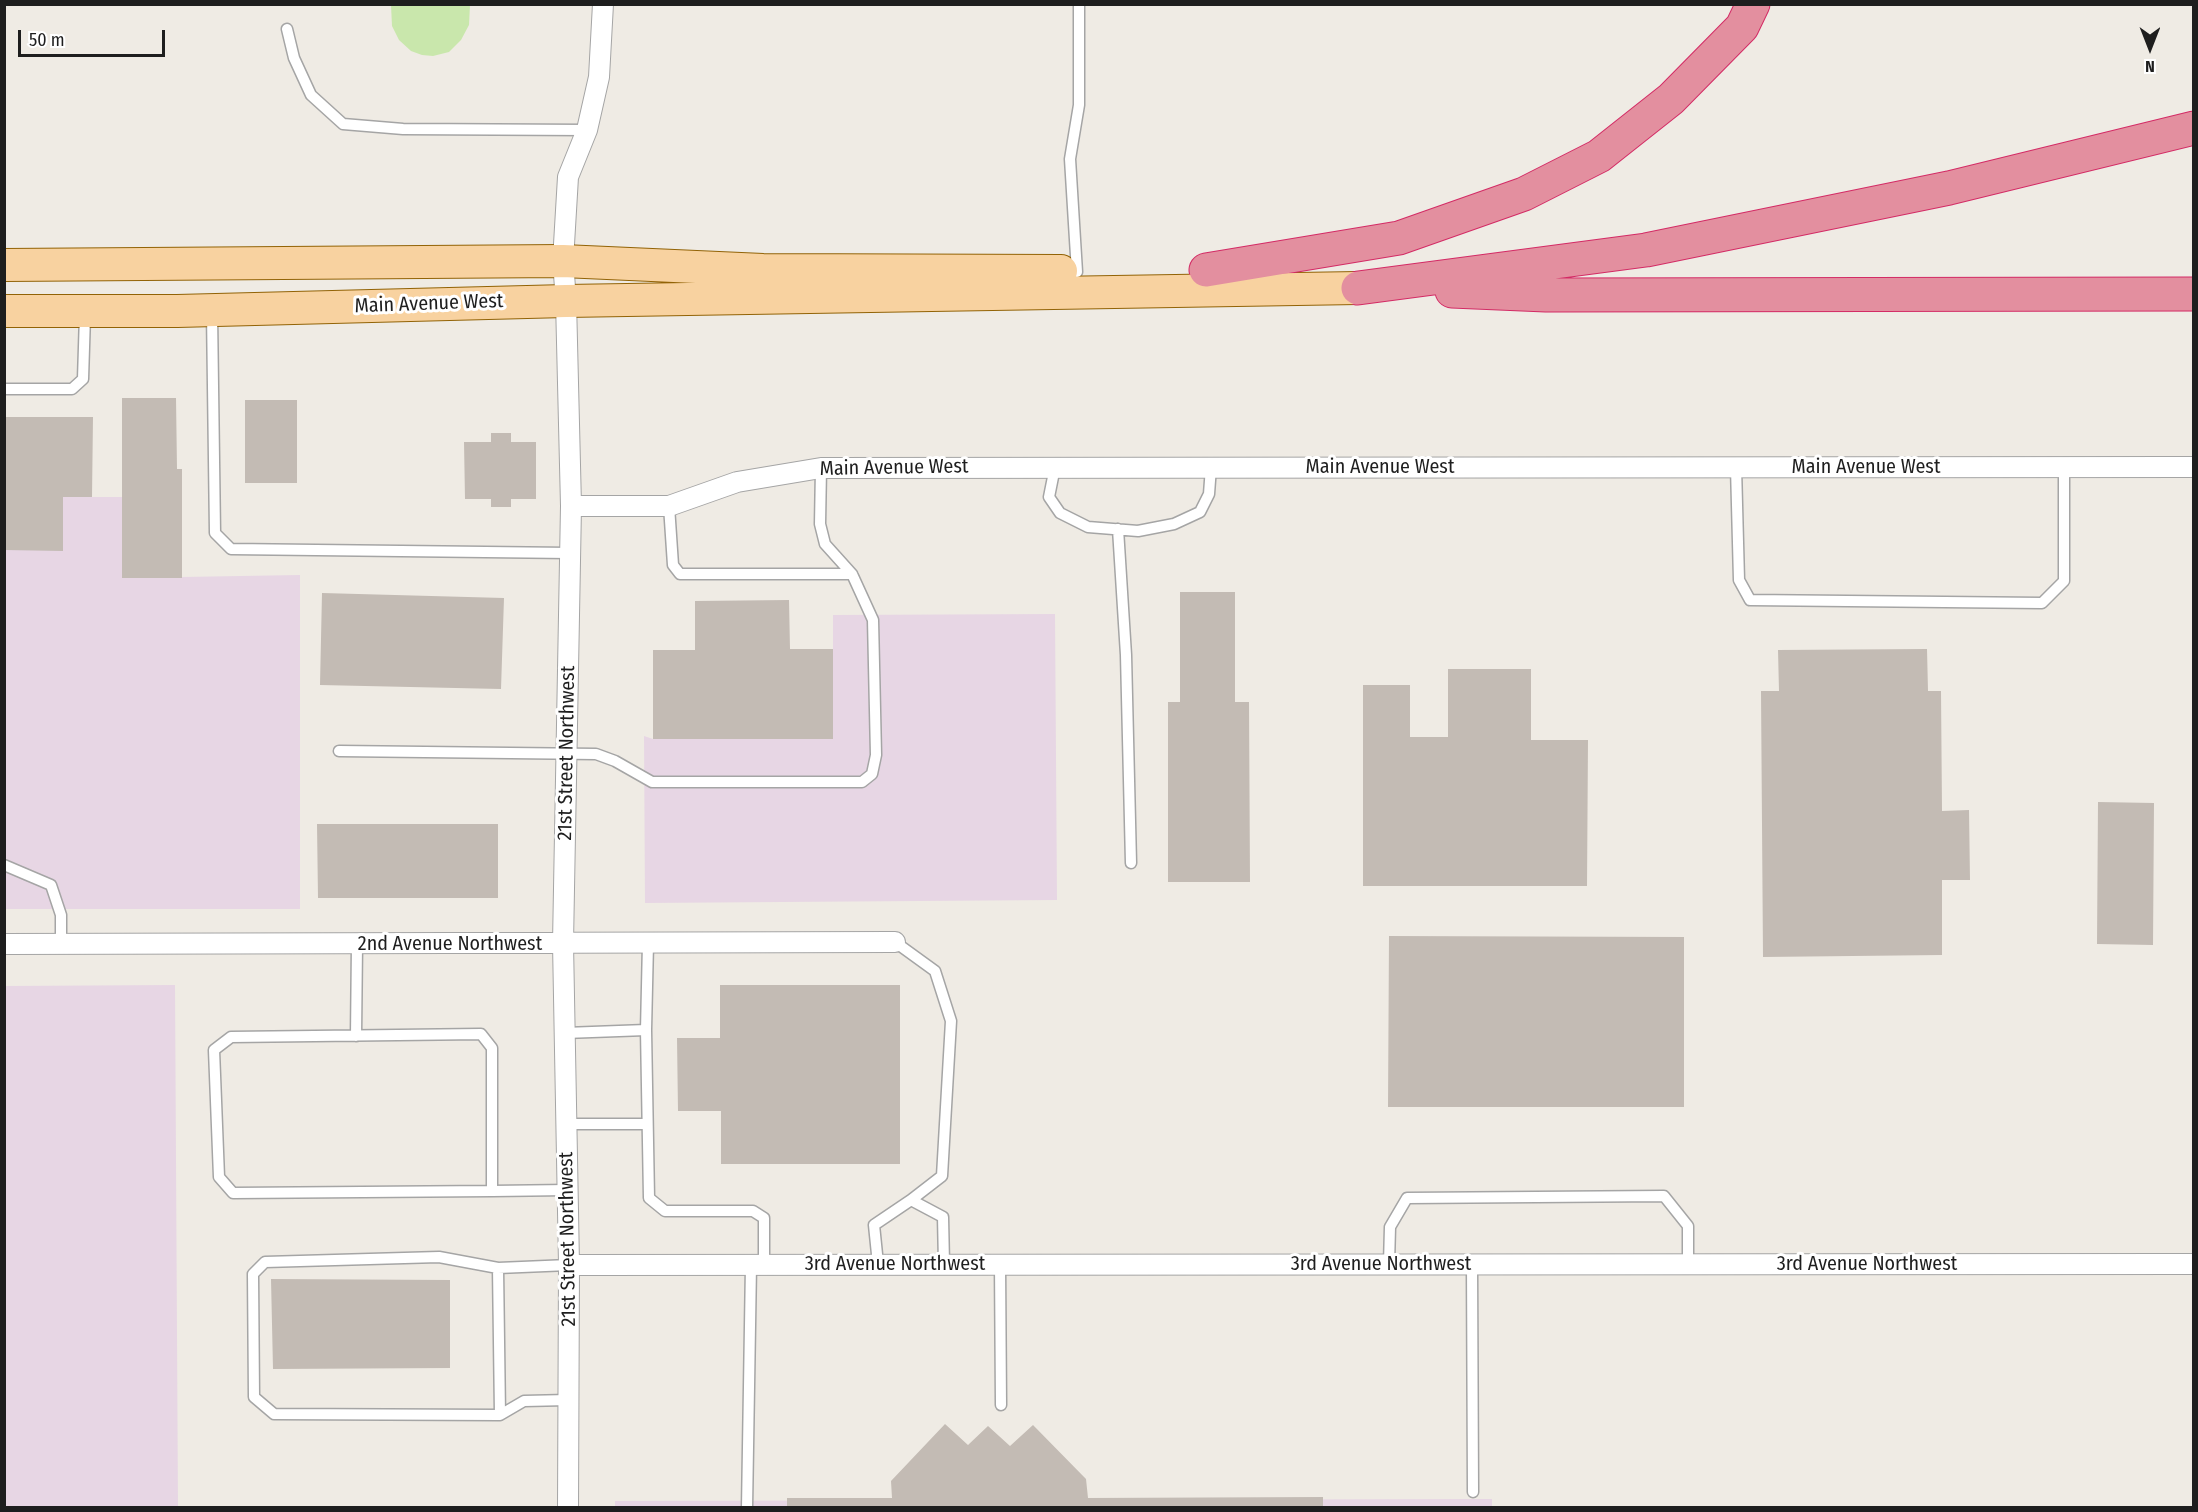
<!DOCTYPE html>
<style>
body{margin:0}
#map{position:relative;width:2198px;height:1512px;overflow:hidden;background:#efebe4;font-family:"Fira Sans Condensed",sans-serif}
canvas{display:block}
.frame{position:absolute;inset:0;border:6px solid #1e1e1e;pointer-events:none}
.north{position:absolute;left:2120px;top:18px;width:60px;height:60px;-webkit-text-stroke:4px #fff;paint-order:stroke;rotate:180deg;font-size:16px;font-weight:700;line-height:24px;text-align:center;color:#1e1e1e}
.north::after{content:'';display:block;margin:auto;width:21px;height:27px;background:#1e1e1e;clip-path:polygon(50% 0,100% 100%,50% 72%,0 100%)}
.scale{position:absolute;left:18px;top:30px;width:147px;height:27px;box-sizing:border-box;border:3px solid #1e1e1e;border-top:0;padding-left:8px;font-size:18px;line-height:21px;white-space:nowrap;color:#1e1e1e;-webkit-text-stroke:4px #fff;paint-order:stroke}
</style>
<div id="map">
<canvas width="2198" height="1512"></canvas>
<div class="frame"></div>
<div class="north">N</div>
<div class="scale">50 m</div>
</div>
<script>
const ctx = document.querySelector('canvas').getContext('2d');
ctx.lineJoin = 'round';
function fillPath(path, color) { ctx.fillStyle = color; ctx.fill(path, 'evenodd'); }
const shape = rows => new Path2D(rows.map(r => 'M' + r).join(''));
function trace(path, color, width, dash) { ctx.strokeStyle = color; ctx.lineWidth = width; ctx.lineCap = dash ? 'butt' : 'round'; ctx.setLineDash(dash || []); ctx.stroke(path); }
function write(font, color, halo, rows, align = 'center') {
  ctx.font = font + ' "Fira Sans Condensed",sans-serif'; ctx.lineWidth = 6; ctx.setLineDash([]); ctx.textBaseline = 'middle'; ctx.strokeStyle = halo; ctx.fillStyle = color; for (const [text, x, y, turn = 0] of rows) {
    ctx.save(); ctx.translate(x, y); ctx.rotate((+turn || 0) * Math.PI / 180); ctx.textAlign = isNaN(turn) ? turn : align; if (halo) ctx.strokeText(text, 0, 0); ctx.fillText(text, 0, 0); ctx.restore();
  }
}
fillPath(shape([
 [63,497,122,497,123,578,300,575,300,909,5,909,5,550,63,550],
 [1055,614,1057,900,645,903,644,736,653,739,833,739,833,615],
 [175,985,178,1507,5,1507,5,986],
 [1492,1499,1492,1507,615,1508,615,1501]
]), '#e7d6e4');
fillPath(shape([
 [391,5,470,5,469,25,461,40,449,52,433,56,422,55,411,51,399,40,392,26]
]), '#c9e7ac');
fillPath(shape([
 [122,398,176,398,177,469,182,469,182,578,122,578],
 [245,400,297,400,297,483,245,483],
 [4,417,93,417,92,497,63,497,63,551,4,550],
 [491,433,511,433,511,442,536,442,536,499,511,499,511,507,491,507,491,499,465,499,464,442,491,442],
 [1180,592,1235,592,1235,702,1249,702,1250,882,1168,882,1168,702,1180,702],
 [322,593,504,598,501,689,320,685],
 [789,600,790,649,833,649,833,739,653,739,653,650,695,650,695,601],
 [1927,649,1928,691,1941,691,1942,811,1969,810,1970,880,1942,880,1942,955,1763,957,1761,691,1779,691,1778,650],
 [1448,669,1531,669,1531,740,1588,740,1587,886,1363,886,1363,685,1410,685,1410,737,1448,737],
 [2098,802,2154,803,2153,945,2097,944],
 [317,824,498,824,498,898,318,898],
 [1389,936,1684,937,1684,1107,1388,1107],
 [720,985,900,985,900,1164,721,1164,721,1111,678,1111,677,1038,720,1038],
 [271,1279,450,1280,450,1368,273,1369],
 [945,1424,968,1445,988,1426,1010,1446,1033,1425,1086,1479,1088,1498,1323,1497,1323,1508,787,1508,787,1498,892,1498,891,1481]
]), '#c3bbb4');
const lane = shape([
 [287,29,294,58,311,95,343,124,403,129,587,130],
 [1077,272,1070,159,1079,105,1079,4],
 [212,313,215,533,231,549,570,553],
 [4,389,72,389,83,379,85,315],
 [1055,467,1049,497,1060,513,1088,527,1138,531,1174,524,1200,512,1209,494,1211,467],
 [1736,467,1739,580,1750,600,2042,603,2064,581,2064,467],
 [669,506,673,565,680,574,852,574],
 [1118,529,1126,655,1131,863],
 [339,751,596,754,615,761,652,782,862,782,872,774,876,755,873,620,852,574,825,544,820,524,821,468],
 [4,865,51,885,61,915,61,944],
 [895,942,935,971,951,1021,942,1176,911,1200],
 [648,943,646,1030,649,1198,665,1211,753,1211,764,1218,764,1265],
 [565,1033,646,1030],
 [356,1036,357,944],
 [567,1124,647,1124],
 [492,1191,492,1048,481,1034,231,1037,214,1050,219,1177,233,1193,492,1191,568,1190],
 [878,1264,874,1225,911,1200,943,1217,944,1264],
 [1000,1264,1001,1405],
 [1389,1264,1390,1227,1407,1198,1664,1196,1688,1226,1688,1264],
 [1472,1264,1473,1492],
 [498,1268,500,1415,274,1414,254,1397,253,1274,265,1262,439,1257,498,1268,569,1265],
 [500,1415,524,1401,568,1400],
 [747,1508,751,1265]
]);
const street = shape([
 [571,506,669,506,737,482,821,468,2194,467],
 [4,944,895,942],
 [569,1265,2194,1264],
 [568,1508,569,1265,563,943,571,506,566,301,563,261,568,177,587,130,599,77,603,4]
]);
const primary = shape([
 [4,265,563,261,763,270,1061,271],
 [4,311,177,311,566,301,1358,288]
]);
const highway = shape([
 [1206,270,1399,238,1524,194,1599,156,1671,99,1742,27,1753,4],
 [1358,288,1646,250,1949,188,2194,128],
 [1452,291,1546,295,2194,294]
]);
trace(lane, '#a5a5a5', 13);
trace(street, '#a5a5a5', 22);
trace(primary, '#926306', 34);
trace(highway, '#d32b65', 35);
trace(lane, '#fff', 10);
trace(street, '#fff', 20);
trace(primary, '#f8d2a0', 32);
trace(highway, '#e38f9f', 33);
write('20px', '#1e1e1e', '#fff', [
 ["Main Avenue West",429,304,-2],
 ["Main Avenue West",1380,467],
 ["Main Avenue West",1866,467],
 ["Main Avenue West",894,468,-1],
 ["21st Street Northwest",567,753,-89],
 ["2nd Avenue Northwest",450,944],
 ["21st Street Northwest",568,1239,-91],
 ["3rd Avenue Northwest",895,1264],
 ["3rd Avenue Northwest",1381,1264],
 ["3rd Avenue Northwest",1867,1264]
]);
</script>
